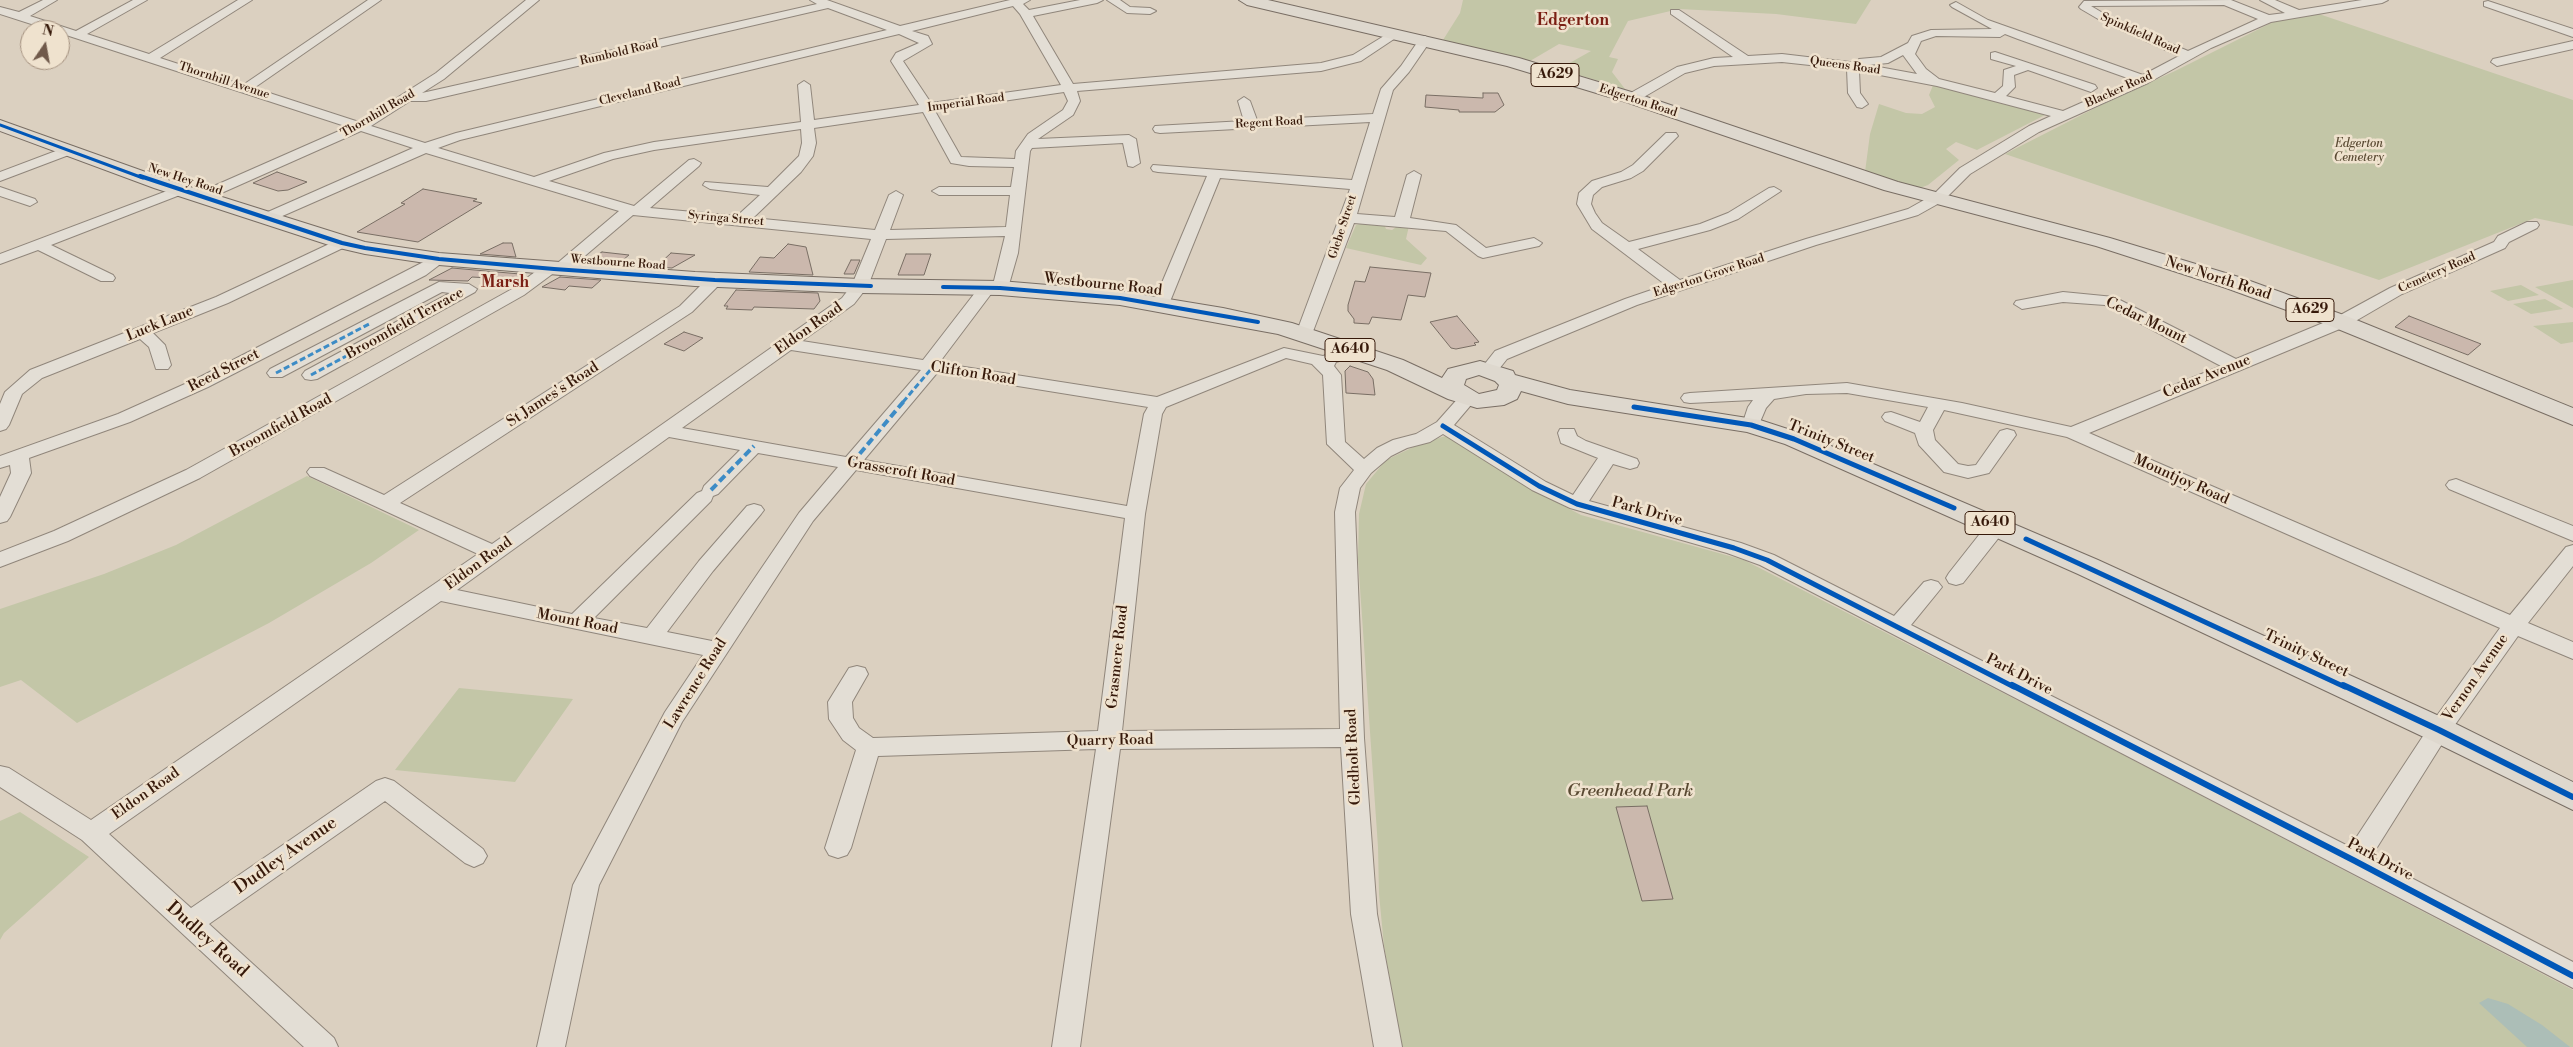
<!DOCTYPE html>
<style>
body{margin:0}
#map{position:relative;width:2573px;height:1047px;overflow:hidden;background:#dbd0c0;font-family:"Libre Bodoni",serif}
canvas{display:block}
.north{position:absolute;left:20px;top:20px;width:50px;height:50px;box-sizing:border-box;background:#efe2ce;border:1px solid #a59280;border-radius:50%;rotate:12deg;font-size:14px;font-weight:700;line-height:20px;text-align:center;color:#36190a}
.north::after{content:'';display:block;margin:auto;width:18px;height:22px;background:#70594a;clip-path:polygon(50% 0,100% 100%,50% 72%,0 100%)}
</style>
<div id="map">
<canvas width="2573" height="1047"></canvas>
<div class="north">N</div>
</div>
<script>
const ctx = document.querySelector('canvas').getContext('2d');
ctx.lineJoin = 'round';
function fillPath(path, color) { ctx.fillStyle = color; ctx.fill(path, 'evenodd'); }
const shape = rows => new Path2D(rows.map(r => 'M' + r).join(''));
function trace(path, color, width, dash) { ctx.strokeStyle = color; ctx.lineWidth = width; ctx.lineCap = dash ? 'butt' : 'round'; ctx.setLineDash(dash || []); ctx.stroke(path); }
function write(font, color, halo, rows, align = 'center') {
  ctx.font = font + ' "Libre Bodoni",serif'; ctx.lineWidth = 5; ctx.setLineDash([]); ctx.textBaseline = 'middle'; ctx.strokeStyle = halo; ctx.fillStyle = color; for (const [text, x, y, turn = 0] of rows) {
    ctx.save(); ctx.translate(x, y); ctx.rotate((+turn || 0) * Math.PI / 180); ctx.textAlign = isNaN(turn) ? turn : align; if (halo) ctx.strokeText(text, 0, 0); ctx.fillText(text, 0, 0); ctx.restore();
  }
}
fillPath(shape([
 [1463,0,1871,0,1856,24,1776,14,1679,9,1628,21,1609,57,1618,59,1612,72,1625,89,1559,69,1591,51,1559,44,1530,61,1443,40,1460,13],
 [2319,14,2573,100,2573,226,2535,218,2379,280,2005,154,2103,104,2175,71,2273,22],
 [1934,83,2027,108,2045,115,1977,150,1956,142,1946,149,1959,160,1928,185,1920,188,1865,172,1870,134,1879,104,1906,113,1922,114,1935,107,1929,95],
 [1369,222,1384,224,1386,229,1392,230,1399,225,1409,226,1406,239,1427,258,1421,265,1346,248,1356,225],
 [2573,280,2573,308,2535,287],
 [2521,285,2539,295,2508,301,2490,291],
 [2545,299,2563,309,2531,314,2513,304],
 [2573,322,2573,342,2561,344,2533,326],
 [1449,435,1526,486,1581,515,1744,560,2081,733,2573,990,2573,1047,1402,1047,1384,946,1379,894,1378,847,1358,559,1359,514,1366,484,1386,460,1422,443],
 [307,476,419,530,371,563,269,623,77,723,21,680,0,687,0,609,104,574,176,545],
 [459,688,573,699,515,782,395,770],
 [20,812,89,857,4,933,0,940,0,821]
]), '#c3c6a7');
fillPath(shape([
 [2488,998,2508,1004,2542,1025,2570,1047,2527,1047,2479,1003]
]), '#acbeb7');
const building = shape([
 [1483,93,1498,93,1504,105,1495,112,1459,112,1459,110,1425,107,1426,95,1483,98,1483,93],
 [277,172,307,182,288,190,278,191,253,183,277,172],
 [423,189,477,199,473,201,482,203,418,242,357,232,405,204,401,203,423,189],
 [503,243,512,243,516,257,480,254,503,243],
 [788,244,806,247,813,275,749,272,760,257,774,258,788,244],
 [602,252,629,255,618,264,585,262,602,252],
 [671,253,695,255,672,268,656,267,671,253],
 [906,254,931,254,924,275,898,275,906,254],
 [851,260,860,260,854,274,844,274,851,260],
 [1370,267,1431,273,1425,297,1408,295,1401,320,1372,317,1369,324,1354,323,1354,319,1348,311,1348,305,1355,281,1365,282,1370,267],
 [452,268,520,274,522,280,472,277,468,281,429,280,452,268],
 [560,277,601,280,592,288,569,286,565,290,542,287,560,277],
 [736,290,818,293,820,301,814,309,754,307,752,310,726,309,728,306,724,306,736,290],
 [1457,316,1479,342,1474,343,1476,345,1456,349,1451,348,1430,322,1457,316],
 [2409,316,2481,344,2468,355,2395,327,2409,316],
 [684,332,703,338,684,351,664,344,684,332],
 [1350,366,1368,372,1373,379,1375,395,1346,393,1345,371,1350,366],
 [1647,806,1673,899,1642,901,1616,807,1647,806]
]);
fillPath(building, '#cbb8ad');
trace(building, '#796e64', 1);
const minor = shape([
 [43,0,57,0,30,16,76,31,133,0,147,0,87,34,149,54,238,0,252,0,160,58,243,85,368,0,381,0,254,88,359,122,436,73,526,0,539,0,444,79,422,93,817,4,810,0,827,0,900,26,1010,0,1030,0,1023,4,1029,10,1080,0,1103,0,1097,3,1033,16,1073,84,1321,63,1353,55,1392,31,1400,31,1400,35,1361,61,1321,71,1077,91,1080,101,1073,115,1038,139,1129,135,1136,139,1140,163,1133,167,1128,166,1123,143,1032,148,1030,151,1018,253,1008,288,1000,293,994,290,939,363,1157,397,1284,348,1323,356,1353,346,1359,347,1362,351,1359,355,1336,362,1334,366,1341,375,1345,442,1364,459,1377,448,1393,440,1416,434,1437,422,1461,395,1467,394,1473,395,1476,399,1454,425,1546,482,1573,495,1598,458,1561,443,1558,433,1560,429,1574,429,1577,436,1586,441,1637,459,1639,463,1637,467,1630,469,1613,464,1589,501,1741,543,1774,555,1894,616,1924,582,1931,580,1938,582,1942,587,1938,592,1911,625,2350,847,2431,724,2500,628,2067,437,1944,410,1933,430,1935,440,1958,464,1968,466,1976,465,2000,431,2007,429,2014,431,2016,435,1989,473,1968,478,1944,472,1919,445,1915,433,1885,421,1882,417,1885,413,1891,412,1920,422,1928,407,1847,393,1806,394,1774,399,1766,408,1757,429,1751,431,1745,429,1742,425,1748,407,1753,400,1690,403,1684,402,1681,398,1684,394,1690,393,1847,383,1962,403,2071,427,2221,366,2105,305,2063,302,2022,309,2014,304,2016,301,2063,292,2114,297,2236,359,2335,318,2390,288,2494,242,2498,236,2527,222,2537,222,2539,225,2537,228,2509,242,2505,248,2402,294,2347,326,2089,433,2510,615,2566,547,2573,545,2573,566,2528,623,2573,642,2573,659,2518,636,2447,736,2371,857,2573,962,2573,988,1760,565,1727,553,1570,508,1532,490,1443,434,1430,442,1407,448,1391,456,1371,473,1360,488,1355,512,1364,738,1377,914,1402,1047,1374,1047,1351,914,1341,747,1120,749,1080,1047,1052,1047,1096,749,878,756,851,848,847,855,838,858,829,855,825,848,856,750,843,740,829,719,828,702,849,668,857,666,865,668,868,674,852,702,853,718,859,728,873,738,1098,731,1125,518,856,470,813,521,682,722,599,885,565,1047,537,1047,573,885,665,712,703,655,441,601,109,834,191,908,376,781,385,778,394,781,483,849,487,856,483,863,474,867,465,863,385,801,209,924,334,1038,338,1047,304,1047,82,840,0,787,0,766,9,768,91,820,478,554,310,476,307,472,310,468,324,468,384,495,680,306,709,277,721,277,723,280,721,283,692,312,400,503,492,544,842,298,852,285,871,239,633,215,566,272,555,272,524,295,200,478,68,541,0,567,0,552,54,531,186,470,512,289,543,266,554,266,619,211,426,153,271,221,261,221,259,218,261,215,413,148,361,131,208,199,198,199,196,196,198,193,348,127,60,33,60,30,50,30,0,14,0,7,19,12,43,0],
 [1013,6,1020,14,1061,85,931,103,903,61,932,44,928,36,912,31,1013,6],
 [828,8,887,30,456,133,425,143,371,126,410,101,426,101,828,8],
 [899,34,919,43,896,53,891,61,919,105,814,120,810,85,804,81,798,85,801,122,654,142,604,153,534,177,438,148,460,140,899,34],
 [1064,92,1068,101,1063,110,1028,134,1016,151,1015,159,961,157,935,111,1064,92],
 [923,112,951,163,969,166,1014,167,1011,187,939,187,932,191,939,195,1010,195,1006,227,890,230,903,195,896,191,889,195,875,230,753,218,801,172,813,156,816,143,814,128,923,112],
 [801,129,802,143,799,156,768,187,705,182,703,185,710,189,760,195,737,216,650,208,699,166,701,163,694,159,689,160,634,206,549,181,613,159,654,150,801,129],
 [1005,236,993,285,981,285,923,360,802,341,854,304,868,286,886,239,1005,236],
 [791,350,921,370,846,457,682,428,791,350],
 [1286,358,1312,364,1323,375,1327,444,1354,470,1340,488,1335,512,1340,729,1122,731,1145,514,1162,414,1166,407,1286,358],
 [937,373,1148,407,1144,414,1127,506,864,460,937,373],
 [669,437,740,450,704,486,702,491,697,493,572,614,457,590,669,437],
 [758,453,838,467,799,513,712,641,667,632,713,571,761,514,764,510,761,506,754,504,747,506,699,561,647,628,594,618,711,501,713,496,718,494,758,453],
 [1107,0,1120,0,1130,7,1150,8,1156,11,1150,14,1127,13,1107,0],
 [2231,0,2269,15,2285,13,2260,0,2275,0,2299,10,2362,0,2388,0,2382,3,2271,22,2211,48,2148,83,2039,132,1970,174,1943,201,1918,215,1816,245,1637,305,1507,359,1495,374,1483,374,1480,370,1495,351,1625,299,1666,285,1592,229,1577,204,1579,193,1592,181,1621,172,1633,165,1666,133,1676,133,1678,136,1643,171,1631,178,1602,187,1593,195,1591,204,1595,213,1602,223,1629,242,1700,224,1728,213,1769,188,1774,187,1781,191,1738,219,1710,230,1638,249,1680,280,1806,239,1908,209,1933,195,1960,168,2029,126,2051,116,1937,86,1859,71,1860,93,1868,104,1862,108,1857,107,1848,93,1847,69,1782,62,1714,66,1685,73,1637,101,1627,101,1626,98,1627,95,1677,67,1714,58,1733,57,1671,14,1671,10,1679,10,1748,56,1782,54,1858,63,1859,59,1881,57,1908,43,1912,36,1931,30,1992,29,1952,7,1950,5,1956,2,1988,20,2143,75,2179,56,2105,23,2081,9,2079,7,2084,1,2231,0],
 [2224,5,2258,19,2188,51,2113,19,2091,6,2224,5],
 [2005,34,2018,39,2133,80,2063,111,2006,96,2015,87,2014,75,2028,70,2091,92,2097,88,2095,85,1995,52,1991,53,1991,59,2016,66,2004,70,2003,86,1995,93,1939,79,1926,69,1915,54,1921,41,1936,36,2000,37,2005,34],
 [1903,55,1917,74,1868,65,1888,63,1903,55],
 [2488,1,2573,29,2573,37,2484,6,2484,2,2488,1],
 [1425,36,1431,40,1409,72,1393,90,1357,214,1395,217,1407,175,1414,171,1421,175,1410,218,1456,225,1486,248,1534,238,1542,243,1539,246,1483,258,1478,256,1446,231,1354,223,1312,334,1304,339,1296,334,1350,189,1220,178,1169,304,1161,309,1155,307,1153,304,1207,176,1158,172,1153,171,1151,168,1153,165,1352,180,1370,122,1160,133,1155,132,1153,129,1155,126,1244,121,1238,101,1244,97,1250,101,1257,120,1373,114,1381,89,1401,66,1421,37,1425,36],
 [2573,41,2573,49,2497,66,2491,62,2493,59,2573,41],
 [69,146,74,147,76,150,74,153,0,181,0,172,69,146],
 [180,186,187,190,185,193,51,245,113,275,115,278,113,281,101,281,38,250,0,264,0,254,180,186],
 [0,187,35,199,37,202,30,206,0,196,0,187],
 [342,238,350,243,347,246,228,303,153,333,165,345,171,365,168,369,156,369,149,347,140,339,42,378,22,394,9,425,6,429,0,431,0,404,5,392,30,370,216,297,342,238],
 [439,254,447,259,426,275,208,387,130,422,29,458,31,473,10,517,7,521,0,523,0,497,11,473,10,465,0,468,0,456,118,414,196,379,439,254],
 [439,282,469,284,477,289,475,292,317,379,311,380,305,379,302,375,305,371,450,293,442,292,282,377,270,377,267,373,270,369,439,282],
 [2456,479,2573,526,2573,541,2449,489,2446,485,2449,481,2456,479],
 [1997,520,2004,521,2007,526,2004,531,1963,583,1956,585,1949,583,1946,578,1949,573,1990,521,1997,520]
]);
const highway = shape([
 [1239,0,1268,0,1519,58,1638,94,1898,182,2110,238,2242,278,2349,317,2573,408,2573,425,2333,327,2226,288,2096,246,1884,190,1626,102,1507,66,1247,5,1239,0],
 [0,120,168,180,365,242,439,253,695,272,860,279,1000,281,1120,291,1223,308,1292,323,1403,360,1442,378,1448,369,1480,361,1513,371,1515,375,1570,390,1760,420,1803,434,2098,560,2450,721,2573,782,2573,810,2428,739,2078,574,1785,444,1747,432,1568,404,1521,391,1517,399,1504,405,1477,408,1448,399,1387,370,1278,334,1120,305,1000,295,860,293,695,286,439,265,365,254,335,247,154,188,0,131,0,120],
 [1479,375,1495,381,1499,385,1497,390,1479,394,1464,385,1466,379,1479,375]
]);
trace(minor, '#90867b', 2);
trace(highway, '#796e64', 2);
fillPath(minor, '#e3ded5');
fillPath(highway, '#ded8ce');
trace(shape([
 [276,373,369,324],
 [311,375,391,332],
 [903,402,932,368]
]), '#3d8cc6', 3, [6, 3]);
trace(shape([
 [852,463,904,401],
 [711,490,754,446]
]), '#3d8cc6', 4, [8, 4]);
trace(shape([
 [0,125,143,178]
]), '#0057b8', 3);
trace(shape([
 [140,176,342,243,365,248,439,259,554,269,715,280,871,286],
 [943,287,1000,288,1120,298,1258,322]
]), '#0057b8', 4);
trace(shape([
 [1634,407,1751,425,1794,439,1954,508],
 [1443,426,1539,486,1577,504,1734,548,1767,560,2014,687],
 [2026,539,2345,687]
]), '#0057b8', 5);
trace(shape([
 [2012,685,2355,861,2573,976],
 [2343,685,2439,730,2573,797]
]), '#0057b8', 6);
write('12px', '#36190a', '#efe2ce', [
 ["Spinkfield Road",2140,34,24],
 ["Rumbold Road",619,53,-13],
 ["Queens Road",1845,66,8],
 ["Thornhill Avenue",224,81,18],
 ["Blacker Road",2119,90,-24],
 ["Cleveland Road",640,92,-14],
 ["Edgerton Road",1638,101,18],
 ["Imperial Road",966,103,-8],
 ["Thornhill Road",378,114,-30],
 ["Regent Road",1269,123,-3],
 ["New Hey Road",185,180,18],
 ["Syringa Street",726,219,5],
 ["Glebe Street",1343,227,-72],
 ["Westbourne Road",618,263,4],
 ["Cemetery Road",2437,273,-24],
 ["Edgerton Grove Road",1709,276,-18]
]);
write('italic 12px', '#5a4a33', '#efe2ce', [
 ["Edgerton",2359,144],
 ["Cemetery",2359,158]
]);
for (const [x, y, w] of [
 [1555,75,48],
 [2310,310,48],
 [1350,350,50],
 [1990,523,50]
]) { const box = new Path2D(); box.roundRect(x - w / 2, y - 11.5, w, 23, 4); ctx.fillStyle = '#efe2ce'; ctx.fill(box); trace(box, '#36190a', 1); }
write('bold 14px', '#36190a', null, [
 ["A629",1555,75],
 ["A629",2310,310],
 ["A640",1350,350],
 ["A640",1990,523]
]);
write('15px', '#36190a', '#efe2ce', [
 ["New North Road",2218,279,18],
 ["Westbourne Road",1103,285,6],
 ["Cedar Mount",2146,321,26],
 ["Luck Lane",160,324,-22],
 ["Broomfield Terrace",405,324,-29],
 ["Eldon Road",809,329,-35],
 ["Reed Street",224,371,-27],
 ["Clifton Road",973,374,9],
 ["Cedar Avenue",2207,377,-22],
 ["St James's Road",553,395,-33],
 ["Broomfield Road",281,426,-29],
 ["Trinity Street",1831,442,22],
 ["Grasscroft Road",901,472,10],
 ["Mountjoy Road",2181,480,24],
 ["Park Drive",1647,512,15],
 ["Eldon Road",479,564,-36],
 ["Mount Road",577,622,11],
 ["Trinity Street",2306,654,25],
 ["Grasmere Road",1118,657,-84],
 ["Park Drive",2019,675,27],
 ["Vernon Avenue",2476,678,-55],
 ["Lawrence Road",696,684,-58],
 ["Quarry Road",1110,741,-1],
 ["Gledholt Road",1354,757,-93],
 ["Eldon Road",146,794,-35],
 ["Park Drive",2380,860,28]
]);
write('bold 16px', '#7a1f14', '#efe2ce', [
 ["Edgerton",1573,21],
 ["Marsh",505,283]
]);
write('italic 18px', '#5a4a33', '#efe2ce', [
 ["Greenhead Park",1630,792]
]);
write('18px', '#36190a', '#efe2ce', [
 ["Dudley Avenue",286,856,-35],
 ["Dudley Road",207,940,42]
]);
</script>
